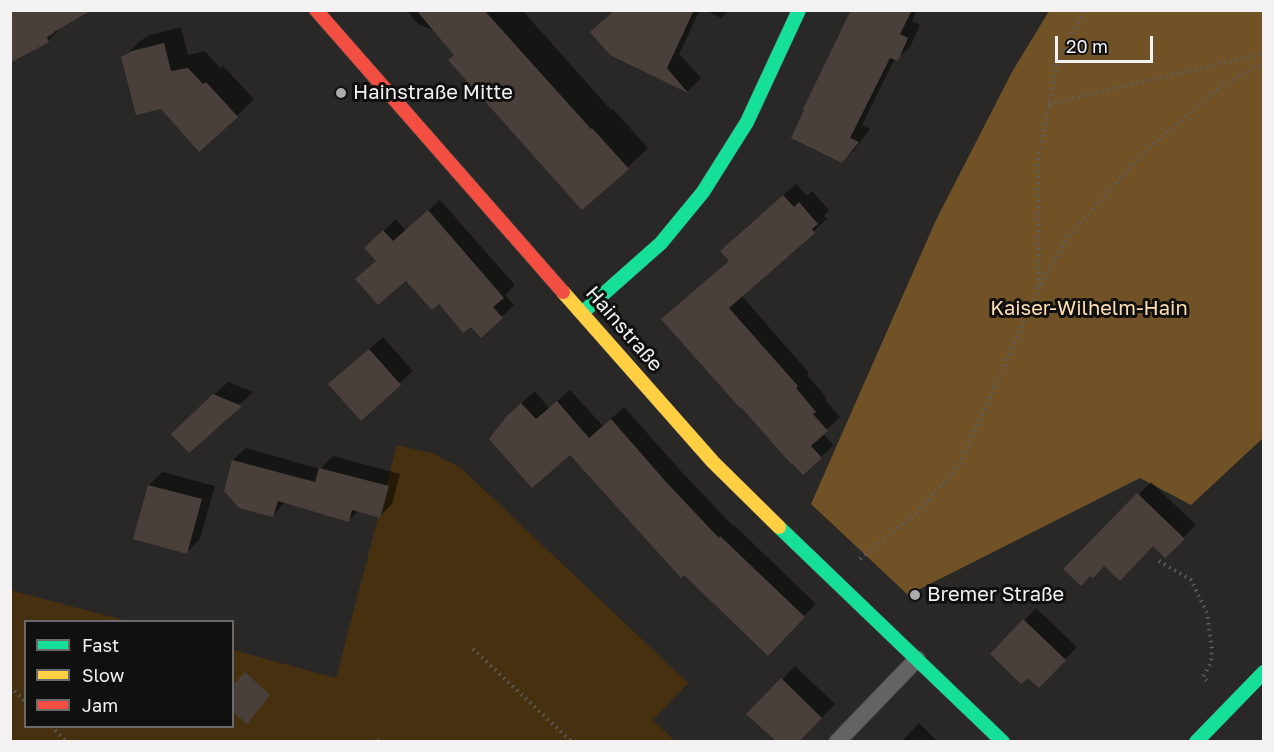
<!DOCTYPE html>
<meta charset="utf-8">
<style>
body{margin:0}
#map{position:relative;width:1274px;height:752px;overflow:hidden;background:#292827;font-family:"Golos Text",sans-serif}
canvas{display:block}
.frame{position:absolute;inset:0;border:12px solid #f3f1f1;pointer-events:none}
.legend{position:absolute;left:24px;top:620px;width:210px;height:108px;box-sizing:border-box;background:#111010;border:2px solid #6b6a6a;margin:0;padding:8px 10px;list-style:none;font-size:18px;color:#f3f1f1}
.legend li{display:flex;align-items:center;gap:12px;height:30px}
.legend b{width:30px;border:2px solid #6b6a6a}
.scale{position:absolute;left:1055px;top:36px;width:98px;height:27px;box-sizing:border-box;border:3px solid #f3f1f1;border-top:0;padding-left:8px;font-size:18px;line-height:21px;white-space:nowrap;color:#f3f1f1;-webkit-text-stroke:4px #111010;paint-order:stroke}
</style>
<div id="map">
<canvas width="1274" height="752"></canvas>
<div class="frame"></div>
<ul class="legend">
<li><b style="height:8px;background:#16e098"></b>Fast</li>
<li><b style="height:8px;background:#ffcf43"></b>Slow</li>
<li><b style="height:8px;background:#f24e42"></b>Jam</li>
</ul>
<div class="scale">20 m</div>
</div>
<script>
const ctx = document.querySelector('canvas').getContext('2d');
ctx.lineJoin = 'round';
function fillPath(path, color) { ctx.fillStyle = color; ctx.fill(path, 'evenodd'); }
const shape = rows => new Path2D(rows.map(r => 'M' + r).join(''));
function trace(path, color, width, dash) { ctx.strokeStyle = color; ctx.lineWidth = width; ctx.lineCap = dash ? 'butt' : 'round'; ctx.setLineDash(dash || []); ctx.stroke(path); }
function write(font, color, halo, rows, align = 'center') {
  ctx.font = font + ' "Golos Text",sans-serif'; ctx.lineWidth = 6; ctx.setLineDash([]); ctx.textBaseline = 'middle'; ctx.strokeStyle = halo; ctx.fillStyle = color; for (const [text, x, y, turn = 0] of rows) {
    ctx.save(); ctx.translate(x, y); ctx.rotate((+turn || 0) * Math.PI / 180); ctx.textAlign = isNaN(turn) ? turn : align; if (halo) ctx.strokeText(text, 0, 0); ctx.fillText(text, 0, 0); ctx.restore();
  }
}
fillPath(shape([
 [397,445,432,453,461,468,688,683,653,720,675,741,11,741,10,590,127,621,26,622,26,726,232,726,233,650,336,678]
]), '#463010');
fillPath(shape([
 [1049,11,1263,11,1263,438,1191,505,1140,478,908,595,811,504,936,220,1012,72]
]), '#705226');
fillPath(shape([
 [407,10,522,10,611,110,613,109,648,148,628,167,456,54,435,31,418,24],
 [648,10,700,10,679,54,701,78,688,91,624,60],
 [705,10,729,10,721,18],
 [855,10,917,10,912,21,920,25,910,47,897,59,895,58,862,125,870,129,855,149,842,161],
 [61,27,48,41,10,48],
 [181,27,188,55,205,51,221,69,223,66,254,99,237,116,123,58,140,41,150,35],
 [796,184,807,196,812,191,829,210,824,216,827,219,741,295,809,373,807,375,827,398,825,400,840,417,823,433,833,445,821,457,676,307,730,260,734,238],
 [440,200,515,285,505,295,514,305,481,336,471,324,406,279,357,279,377,260,378,236,396,219,406,231],
 [383,337,413,371,399,384,344,371],
 [228,382,253,392,189,451,186,420],
 [570,390,603,426,624,407,680,470,733,526,734,525,816,604,768,654,520,404,535,391,549,408],
 [246,448,320,469,333,456,400,474,392,504,379,517,358,511,349,520,285,502,273,516,233,460],
 [162,472,215,486,200,539,187,552,149,485],
 [1151,482,1196,525,1165,556,1154,545,1105,565,1090,574,1065,569],
 [1036,608,1077,647,1039,686,1028,676,992,654],
 [795,666,835,704,799,742,778,742,749,714],
 [919,723,938,742,901,742]
]), '#0007');
fillPath(shape([
 [10,10,92,10,54,32,54,33,47,37,49,42,10,63],
 [416,10,484,10,591,129,592,128,629,169,582,210,448,60,454,55],
 [615,10,694,10,667,68,688,93,610,55,590,32],
 [851,10,912,10,900,34,908,38,898,61,890,58,850,138,859,142,842,163,791,138,804,110,803,109],
 [164,43,171,71,188,68,203,84,206,82,238,117,199,152,161,109,136,115,121,57,132,51],
 [783,195,794,207,799,202,818,224,812,229,815,233,729,308,798,386,796,388,816,412,813,414,828,431,811,446,822,458,803,475,792,463,791,464,741,407,740,408,661,319,729,261,720,251],
 [428,210,504,298,493,307,503,318,481,338,471,327,463,333,439,304,432,310,406,281,378,305,355,279,376,261,364,248,383,230,393,241],
 [369,349,401,385,361,421,328,384],
 [213,394,242,406,189,453,171,434],
 [557,401,589,438,611,419,667,483,719,538,720,536,805,617,768,656,684,575,681,578,570,455,532,488,489,439,506,417,521,403,536,419],
 [232,460,315,482,319,468,389,486,380,518,352,510,349,522,278,501,273,517,239,508,224,491],
 [148,485,202,499,187,554,133,539],
 [1137,493,1185,539,1165,558,1153,546,1120,581,1104,566,1093,578,1090,576,1081,586,1063,569],
 [1023,619,1066,660,1039,688,1028,678,1021,684,990,654],
 [245,672,270,695,247,724,232,711,232,686],
 [781,678,822,718,800,741,776,741,746,714]
]), '#4a403b');
const lane = shape([
 [837,742,917,659]
]);
const fast = shape([
 [582,313,661,243,703,192,747,122,799,10],
 [779,527,1003,742],
 [1196,742,1264,672]
]);
const slow = shape([
 [563,292,713,462,779,527]
]);
const jam = shape([
 [316,10,563,292]
]);
trace(lane, '#454443', 18);
trace(fast, '#454443', 15);
trace(slow, '#454443', 15);
trace(jam, '#454443', 15);
trace(shape([
 [1049,104,1264,53],
 [1039,286,1038,160,1057,63,1085,10],
 [860,559,915,514,959,466,1039,288,1066,239,1141,155,1221,86,1264,62],
 [1159,561,1191,580,1207,613,1212,649,1211,663,1203,677,1209,683],
 [473,649,572,742],
 [10,687,26,702],
 [51,726,67,742],
 [377,740,379,742]
]), '#5e5e5d', 4, [1.5, 4.5]);
trace(lane, '#646362', 16);
trace(fast, '#16e098', 14);
trace(slow, '#ffcf43', 14);
trace(jam, '#f24e42', 14);
for (const [x, y, r, color] of [
 [341,93,6,"#acabaa"],
 [915,595,6,"#acabaa"]
]) { const dot = new Path2D(); dot.arc(x, y, r, 0, 2 * Math.PI); ctx.fillStyle = color; ctx.fill(dot); trace(dot, '#111010', 2); }
write('20px', '#f3f1f1', '#111010', [
 ["Hainstraße Mitte",353,93],
 ["Bremer Straße",927,595]
], 'left');
write('20px', '#ffdeb3', '#111010', [
 ["Kaiser-Wilhelm-Hain",1089,309]
]);
write('20px', '#f3f1f1', '#111010', [
 ["Hainstraße",624,329,49]
]);
</script>
